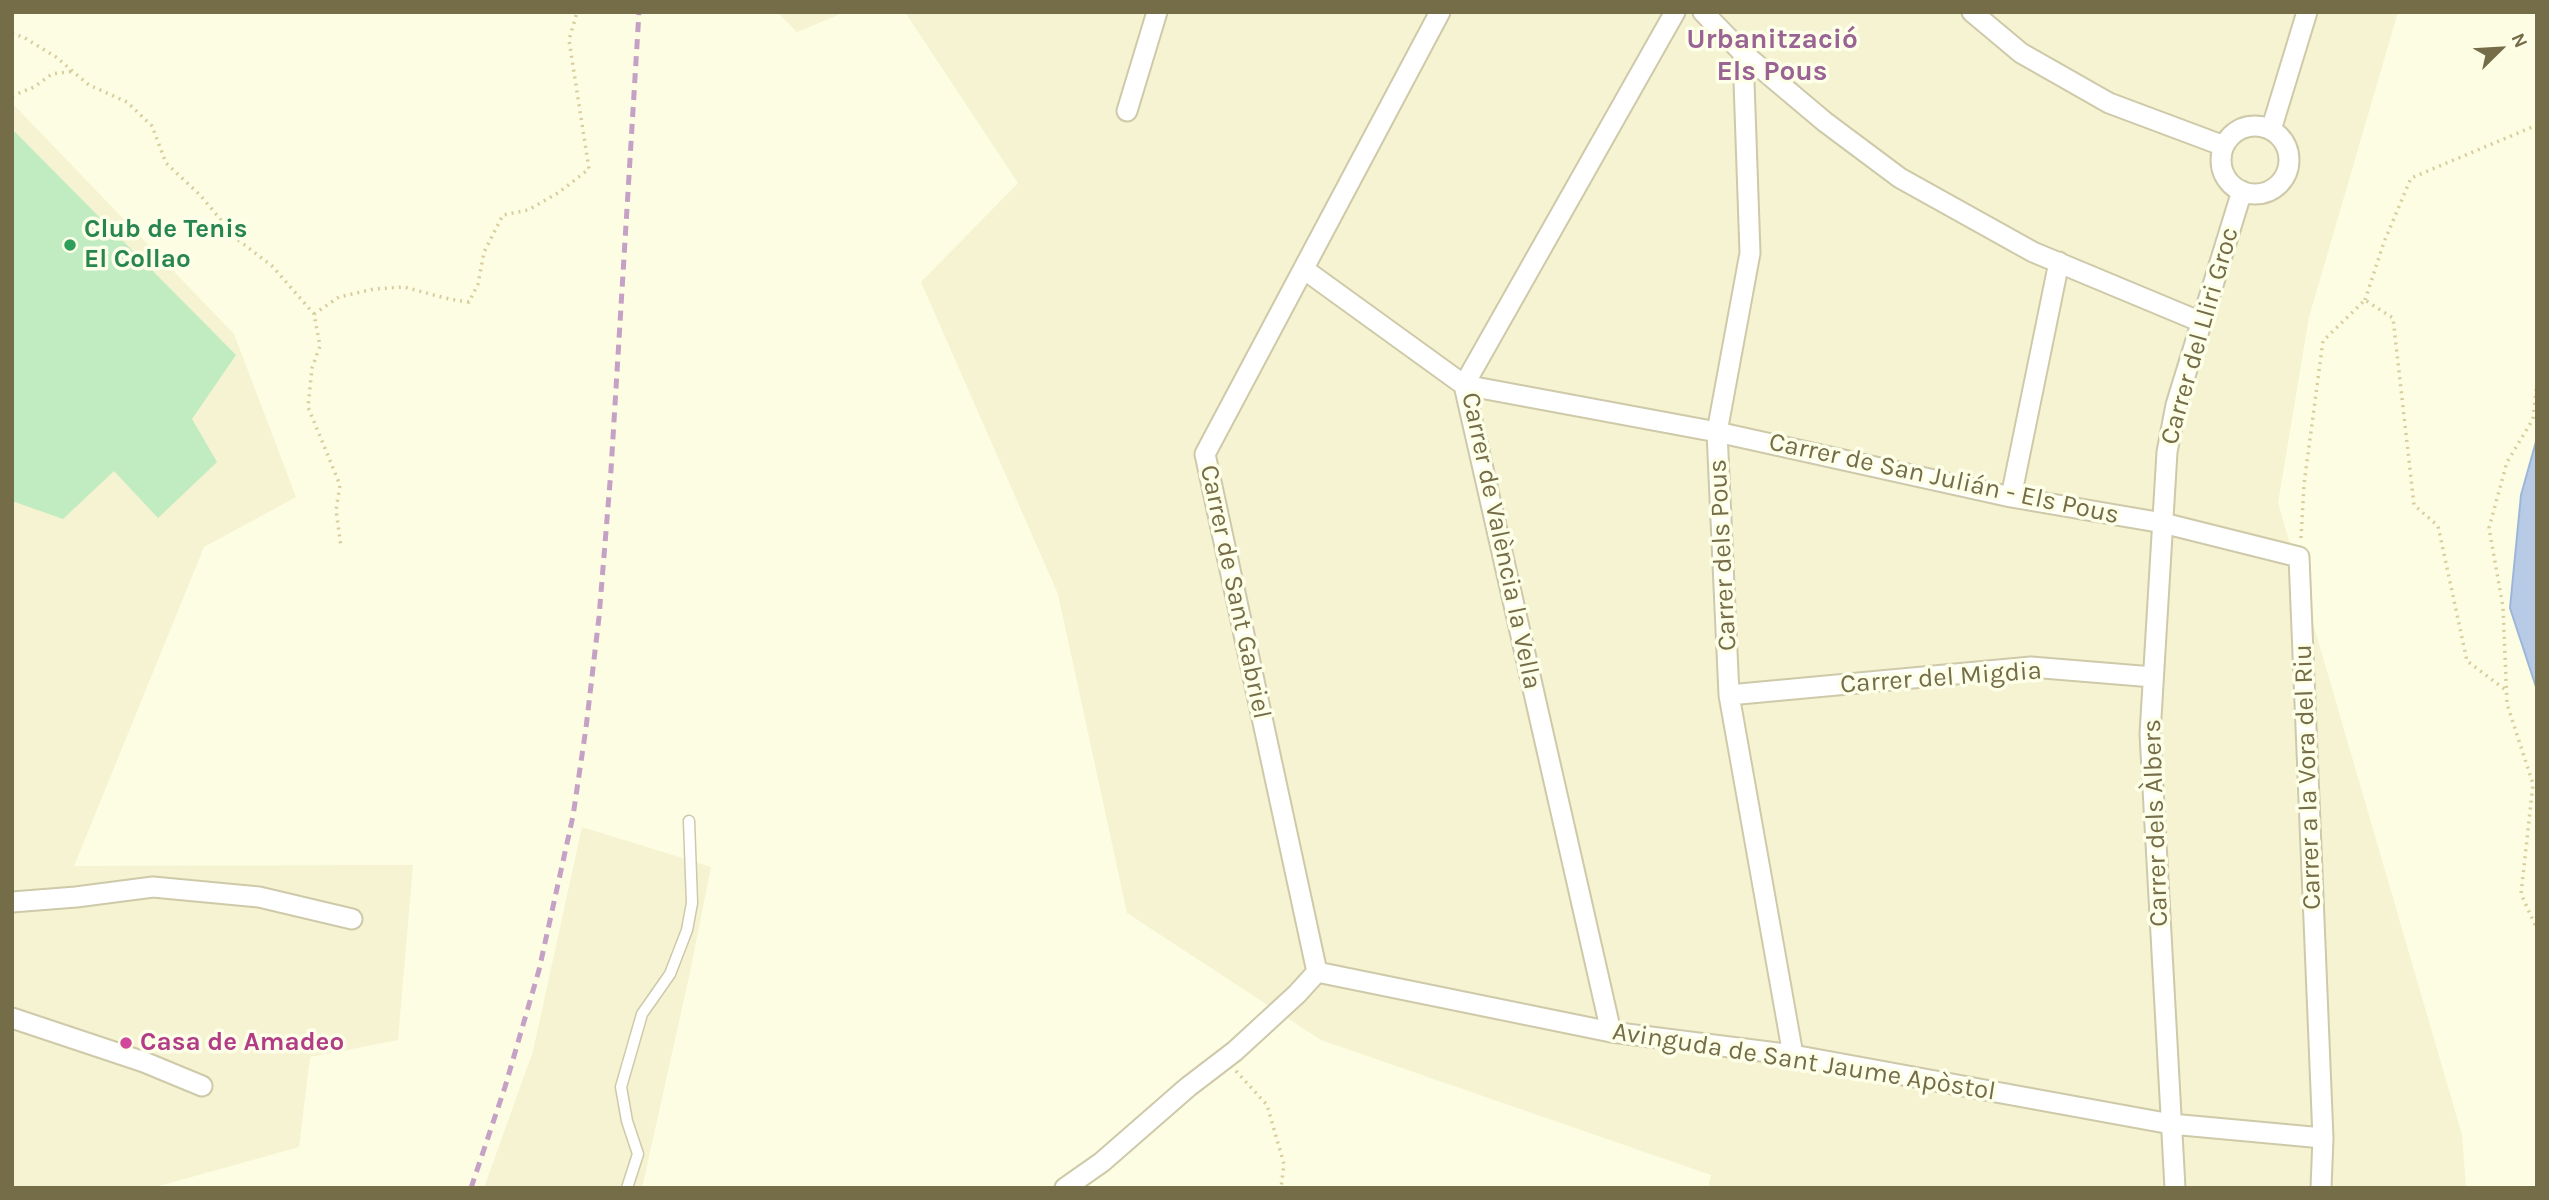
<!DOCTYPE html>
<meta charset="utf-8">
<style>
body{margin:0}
#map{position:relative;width:2549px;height:1200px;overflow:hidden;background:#fcfde3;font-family:Karla,sans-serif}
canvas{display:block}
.frame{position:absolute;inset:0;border:14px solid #756c48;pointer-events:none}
.north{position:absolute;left:2465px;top:14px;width:70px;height:70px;-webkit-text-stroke:5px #feffe9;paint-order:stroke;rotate:66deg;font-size:19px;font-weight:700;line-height:28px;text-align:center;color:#756c48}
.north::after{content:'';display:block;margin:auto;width:24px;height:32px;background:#756c48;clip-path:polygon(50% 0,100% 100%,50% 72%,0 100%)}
</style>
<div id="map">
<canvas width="2549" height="1200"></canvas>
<div class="frame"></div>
<div class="north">N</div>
</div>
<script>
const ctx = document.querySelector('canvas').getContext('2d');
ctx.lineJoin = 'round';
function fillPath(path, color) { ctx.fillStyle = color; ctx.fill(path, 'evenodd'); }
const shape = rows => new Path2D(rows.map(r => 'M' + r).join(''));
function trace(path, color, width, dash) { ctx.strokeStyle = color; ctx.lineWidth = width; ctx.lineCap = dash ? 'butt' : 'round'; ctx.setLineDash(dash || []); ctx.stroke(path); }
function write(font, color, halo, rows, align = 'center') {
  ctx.font = font + ' Karla,sans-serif'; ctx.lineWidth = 7; ctx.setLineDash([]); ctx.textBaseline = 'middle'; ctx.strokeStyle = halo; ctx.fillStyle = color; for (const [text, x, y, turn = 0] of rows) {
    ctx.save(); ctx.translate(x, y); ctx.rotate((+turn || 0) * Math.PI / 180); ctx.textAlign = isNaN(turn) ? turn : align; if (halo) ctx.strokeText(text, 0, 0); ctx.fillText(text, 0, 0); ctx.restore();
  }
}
fillPath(shape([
 [777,12,845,12,797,32],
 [905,12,2398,12,2309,317,2278,503,2462,1135,2466,1188,1708,1188,1711,1175,1321,1040,1127,913,1058,594,921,282,1018,183],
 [12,103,234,334,296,497,204,547,74,866,413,865,398,1040,310,1057,299,1147,152,1188,12,1188],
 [582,827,711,867,690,972,642,1188,484,1188,533,1051]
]), '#f5f3d1');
fillPath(shape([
 [15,132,236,355,192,419,217,462,158,518,114,471,63,519,12,501,12,134]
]), '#c1ebc1');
const water = shape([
 [2537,438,2537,690,2510,608,2521,495,2537,438]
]);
fillPath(water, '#b7cbe7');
trace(water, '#9cb6d9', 2);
const service = shape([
 [627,1188,638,1154,627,1121,621,1087,642,1014,670,974,687,930,692,903,689,821]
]);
const minor = shape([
 [1703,12,1743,53,1825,122,1900,178,2033,252,2201,322],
 [1972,12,2021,53,2109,103,2224,146],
 [1743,53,1750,253,1717,432,1729,695,1793,1055],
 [1127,111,1157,12],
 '2221 160a34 34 0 1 1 68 0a34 34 0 1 1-68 0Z',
 [2271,130,2307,12],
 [1305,270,1464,385,1717,432,2011,497,2163,523,2299,557,2323,1138,2321,1188],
 [2011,497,2059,262],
 [1729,695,2031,667,2153,677],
 [12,902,76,897,153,887,259,897,352,919],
 [1317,972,1205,454,1440,12],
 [12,1018,144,1062,202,1086],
 [1611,1032,1464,385,1675,12],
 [1065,1188,1102,1162,1188,1087,1235,1051,1297,994,1317,972,1611,1032,1793,1055,2171,1124,2323,1138],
 [2175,1188,2150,734,2167,452,2176,405,2242,191]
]);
trace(service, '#cec9a9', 13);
trace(minor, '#cec9a9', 23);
trace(shape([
 [12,33,25,38,56,57,89,85,127,102,152,126,166,163,200,195,238,240,272,266,314,314,320,346,312,368,308,407,340,485,336,510,341,547],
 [12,96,34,87,52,74,74,71],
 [2365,300,2384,242,2411,178,2537,125],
 [314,314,339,297,374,289,404,287,449,299,469,302,478,284,484,252,503,215,528,210,558,193,589,169,569,40,577,12],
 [2537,382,2533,419,2507,462,2489,528,2503,607,2507,704,2533,784,2521,894,2537,929],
 [2301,538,2304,484,2323,341,2365,300,2393,318,2414,505,2438,526,2467,661,2507,691],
 [1236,1071,1267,1105,1284,1164,1281,1188]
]), '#d8cd9c', 3.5, [2, 5]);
trace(service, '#fff', 10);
trace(minor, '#fff', 19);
trace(shape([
 [471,1188,505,1087,539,970,573,816,586,728,599,617,611,470,639,12]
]), '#c5a1c6', 5, [10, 7]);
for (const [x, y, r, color] of [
 [70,245,7,"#2e9e5b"],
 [126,1043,7,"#d1479c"]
]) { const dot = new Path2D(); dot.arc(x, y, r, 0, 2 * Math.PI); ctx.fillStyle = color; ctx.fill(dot); trace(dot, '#feffe9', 2.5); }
write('bold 26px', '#27864d', '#feffe9', [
 ["Club de Tenis",84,230],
 ["El Collao",84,260]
], 'left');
write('26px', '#756c48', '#feffe9', [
 ["Carrer del Lliri Groc",2200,336,-74],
 ["Carrer de San Julián - Els Pous",1944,479,12],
 ["Carrer de València la Vella",1501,541,78],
 ["Carrer dels Pous",1723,555,-93],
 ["Carrer de Sant Gabriel",1235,592,78],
 ["Carrer del Migdia",1941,678,-4],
 ["Carrer a la Vora del Riu",2308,777,-92],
 ["Carrer dels Àlbers",2156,823,-92],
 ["Avinguda de Sant Jaume Apòstol",1804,1062,9]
]);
write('bold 26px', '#b23c85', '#feffe9', [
 ["Casa de Amadeo",140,1043]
], 'left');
write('bold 28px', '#996394', '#feffe9', [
 ["Urbanització",1772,40],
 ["Els Pous",1772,72]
]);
</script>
